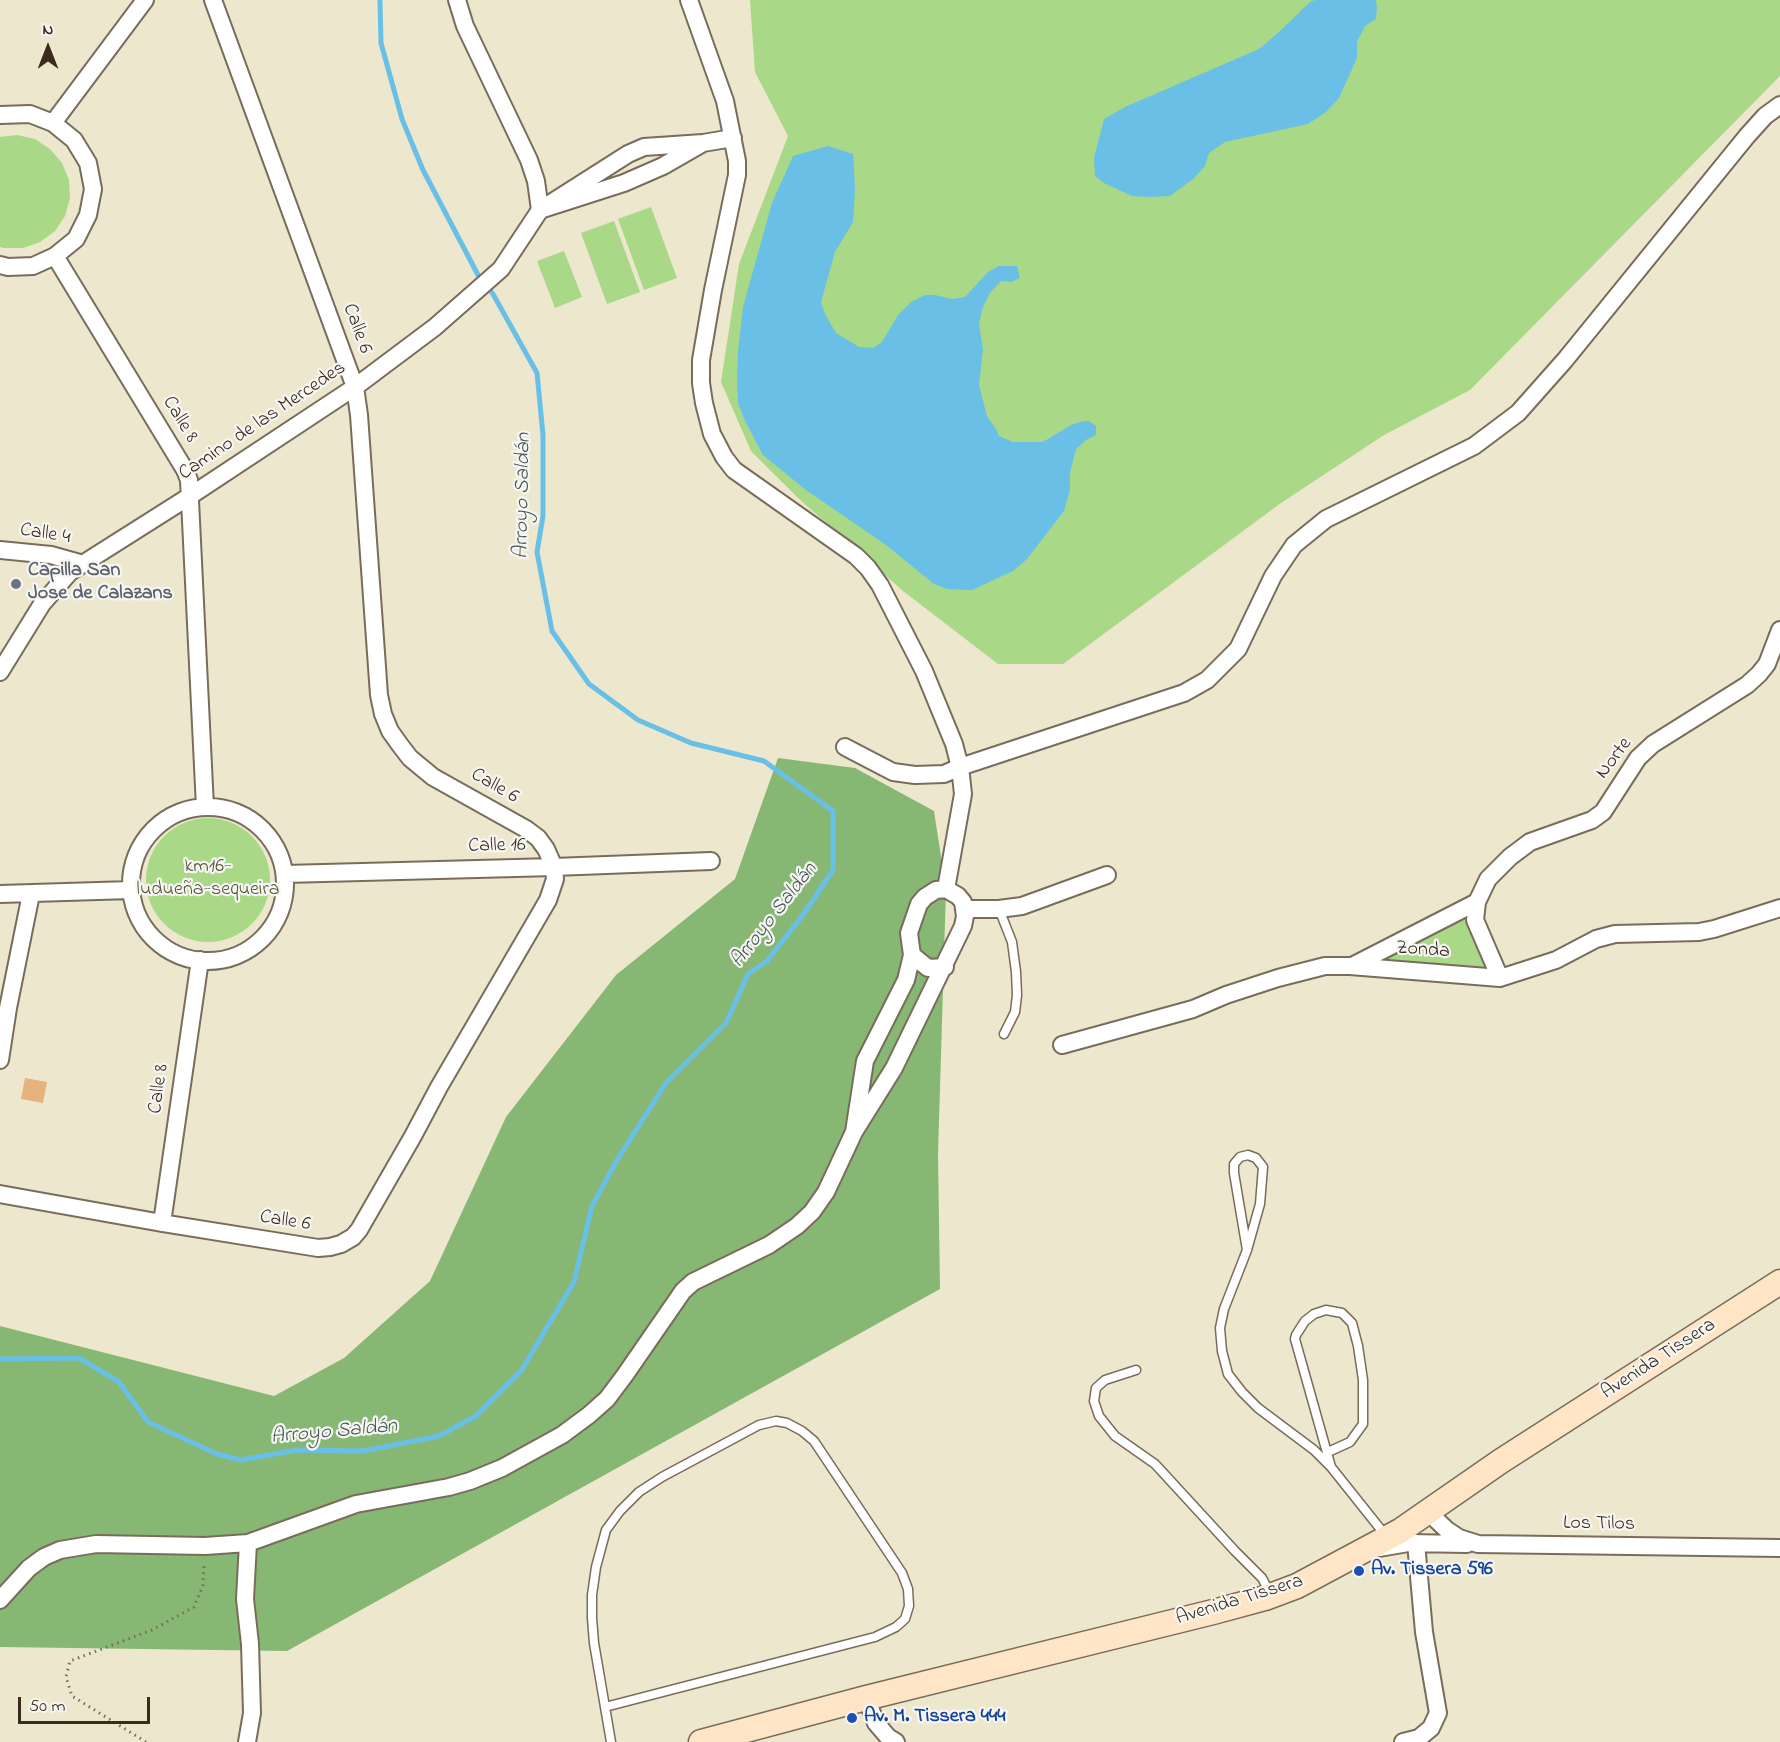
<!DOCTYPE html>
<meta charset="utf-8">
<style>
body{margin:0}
#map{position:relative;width:1780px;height:1742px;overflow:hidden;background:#ede7ce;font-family:"Indie Flower",sans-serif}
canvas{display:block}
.north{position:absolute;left:18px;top:18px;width:60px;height:60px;-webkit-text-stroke:4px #f6f6f2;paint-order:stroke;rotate:0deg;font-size:16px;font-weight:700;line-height:24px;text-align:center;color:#3b2a1e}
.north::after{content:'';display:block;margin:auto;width:21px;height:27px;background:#3b2a1e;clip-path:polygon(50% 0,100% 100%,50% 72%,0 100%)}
.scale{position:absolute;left:18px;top:1697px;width:132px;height:27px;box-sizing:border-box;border:3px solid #3b2a1e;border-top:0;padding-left:8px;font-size:18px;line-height:21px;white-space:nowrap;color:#3b2a1e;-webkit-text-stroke:4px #f6f6f2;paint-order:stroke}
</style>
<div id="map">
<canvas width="1780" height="1742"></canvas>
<div class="north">N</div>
<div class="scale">50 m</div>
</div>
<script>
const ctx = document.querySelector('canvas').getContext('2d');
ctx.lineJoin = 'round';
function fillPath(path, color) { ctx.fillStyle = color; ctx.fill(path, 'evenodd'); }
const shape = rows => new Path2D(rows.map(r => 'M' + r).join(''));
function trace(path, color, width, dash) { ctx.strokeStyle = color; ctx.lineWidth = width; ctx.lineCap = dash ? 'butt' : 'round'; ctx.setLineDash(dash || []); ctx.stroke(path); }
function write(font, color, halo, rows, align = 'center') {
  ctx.font = font + ' "Indie Flower",sans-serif'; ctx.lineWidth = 4.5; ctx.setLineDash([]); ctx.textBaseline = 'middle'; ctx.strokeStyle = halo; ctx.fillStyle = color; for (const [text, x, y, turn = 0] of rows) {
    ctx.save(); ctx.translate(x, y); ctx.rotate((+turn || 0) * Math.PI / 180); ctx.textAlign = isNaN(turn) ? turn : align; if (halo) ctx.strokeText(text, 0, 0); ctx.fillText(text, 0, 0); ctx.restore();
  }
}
fillPath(shape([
 [750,0,1780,0,1780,76,1470,390,1384,435,1281,503,1063,664,998,664,903,591,798,498,751,451,721,382,739,264,788,136,755,72],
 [17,135,35,139,50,149,62,163,69,180,70,198,65,216,55,231,40,242,23,248,4,248,0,247,0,137],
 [651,207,677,278,644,290,618,219],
 [614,221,640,292,607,304,581,233],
 [564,251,582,297,555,308,537,261],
 '146 880a62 62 0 1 1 124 0a62 62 0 1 1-124 0Z',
 [1463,917,1486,968,1383,959]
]), '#a9d886');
fillPath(shape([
 [778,758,855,768,934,811,946,889,938,1154,940,1289,287,1651,0,1647,0,1326,274,1396,344,1358,430,1281,506,1117,616,975,735,879]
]), '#86b873');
fillPath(shape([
 [1316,0,1376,0,1377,8,1376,19,1365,26,1357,42,1357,58,1339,98,1326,112,1308,124,1225,142,1209,153,1205,166,1193,179,1170,196,1150,197,1132,196,1104,183,1095,176,1094,158,1104,119,1125,107,1259,49,1278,33,1311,1],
 [828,146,853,154,855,189,853,222,835,252,821,302,825,314,836,333,859,347,873,348,882,342,898,315,911,302,925,295,935,295,952,299,965,297,988,272,999,266,1017,266,1020,278,1011,282,1001,281,990,293,983,307,979,323,983,350,979,385,987,416,996,429,999,436,1013,442,1043,442,1071,425,1083,421,1089,421,1096,426,1096,435,1086,440,1076,449,1070,473,1070,490,1064,511,1027,559,1013,571,972,590,947,589,934,584,886,545,806,490,763,455,745,421,738,403,737,381,738,352,743,307,772,203,793,156]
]), '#6abfe7');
trace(shape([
 [0,1359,79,1358,119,1382,148,1422,217,1454,241,1460,297,1450,363,1451,439,1436,476,1416,521,1371,574,1282,592,1206,617,1160,666,1083,726,1023,748,974,767,961,803,915,833,870,833,811,764,761,691,743,638,720,589,684,552,631,537,552,543,516,543,435,537,373,493,294,478,275,423,170,402,119,381,43,380,0]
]), '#6abfe7', 5);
fillPath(shape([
 [25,1078,47,1082,43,1103,21,1099]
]), '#e6b27d');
const service = shape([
 [999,909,1012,942,1016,972,1017,995,1015,1012,1004,1034],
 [1247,1250,1234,1173,1234,1164,1240,1157,1248,1155,1256,1158,1263,1167,1260,1204,1247,1250,1224,1309,1220,1328,1222,1351,1228,1374,1242,1392,1258,1408,1314,1450,1331,1467,1386,1536],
 [1136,1370,1105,1380,1096,1388,1094,1401,1099,1416,1115,1436,1155,1464,1235,1551,1262,1578,1271,1595],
 [1328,1452,1350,1442,1363,1424,1363,1380,1358,1346,1352,1323,1342,1313,1326,1310,1314,1314,1305,1321,1296,1335,1295,1339,1331,1467],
 [605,1707,875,1637,896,1627,905,1619,909,1606,908,1589,902,1573,814,1441,802,1431,787,1423,776,1421,759,1425,662,1477,639,1492,620,1511,606,1530,596,1567,592,1595,592,1618,594,1643,611,1742]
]);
const minor = shape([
 [689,0,725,101,737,161,737,175,713,290,701,360,701,383,704,403,712,434,724,457,734,470,856,556,868,568,880,585,924,671,954,744,960,767,1184,693,1207,680,1238,649,1273,576,1294,545,1326,519,1474,446,1518,413,1565,360,1747,136,1765,116,1780,105],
 [0,115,30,114,53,123,74,140,88,163,93,189,88,215,76,239,55,256,33,266,8,267,0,265],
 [53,123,145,0],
 [703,143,663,166,624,183,540,210,628,154,644,147,703,143,733,138],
 [55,256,185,470,189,480,205,807],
 [0,550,51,555,83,564],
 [0,672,42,604,70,572,190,496,355,387,435,327,501,269,540,210,536,181,529,160,465,26,457,0],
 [845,747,893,772,915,775,944,774,960,767,963,794,946,889],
 '131 884a77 77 0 1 1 154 0a77 77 0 1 1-154 0Z',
 [285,874,554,867,711,861],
 [0,894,131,890],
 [964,909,999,909,1022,906,1107,875],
 [912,955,928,968,945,967],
 [1352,966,1477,902],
 [1500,978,1475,920,1477,902,1488,879,1510,857,1530,842,1592,820,1603,812,1638,758,1653,744,1747,685,1759,674,1767,664,1780,630],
 [1062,1045,1193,1009,1226,995,1278,978,1325,966,1350,966,1500,978,1556,960,1596,939,1615,934,1699,932,1714,929,1780,908],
 [0,1060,8,1008,31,894],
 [0,1194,162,1223,318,1248,330,1247,341,1244,353,1237,359,1230,413,1136,439,1087,548,900,555,879,554,867,546,849,538,838,526,829,433,777,410,758,400,745,390,731,383,714,379,695,359,415,355,387,213,0],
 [162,1223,200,960],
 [1428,1512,1447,1530,1459,1538,1478,1544,1780,1548],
 [1379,1548,1408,1543,1467,1544],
 [0,1600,29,1568,44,1557,60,1550,96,1544,205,1546,248,1543,356,1504,449,1487,470,1481,502,1468,562,1435,589,1415,607,1399,625,1375,683,1291,693,1282,769,1245,797,1226,812,1212,826,1192,854,1132,894,1068,963,926,965,916,963,902,958,896,946,889,936,890,925,897,919,904,909,933,912,955,906,980,865,1061,854,1132],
 [866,1698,876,1723,888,1737,896,1742],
 [247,1742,252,1713,250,1644,245,1599,248,1543],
 [1403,1742,1419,1738,1431,1728,1438,1713,1424,1632,1416,1543]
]);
const secondary = shape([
 [701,1742,866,1698,1213,1612,1265,1598,1297,1586,1400,1531,1501,1461,1780,1282]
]);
trace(service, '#796c5c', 11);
trace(minor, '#796c5c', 20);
trace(secondary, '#796c5c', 27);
trace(shape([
 [146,1742,72,1696,66,1677,70,1661,152,1630,194,1607,203,1585,204,1563]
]), '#796c5c', 3, [1.5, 4.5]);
trace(service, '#fff', 8);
trace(minor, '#fff', 16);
trace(secondary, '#fde5c5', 24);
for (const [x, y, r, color] of [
 [16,584,6,"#6b7280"],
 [1359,1571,6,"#1a4fb4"],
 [852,1718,6,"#1a4fb4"]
]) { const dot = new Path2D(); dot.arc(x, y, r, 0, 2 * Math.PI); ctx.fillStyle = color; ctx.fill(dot); trace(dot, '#f6f6f2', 2); }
write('20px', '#3b2a1e', '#f6f6f2', [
 ["Calle 6",356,329,70],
 ["Calle 8",179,420,59],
 ["Camino de las Mercedes",263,422,-34],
 ["Calle 4",45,535,9],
 ["Norte",1615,759,-53],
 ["Calle 6",494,787,30],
 ["Calle 16",497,847,-1],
 ["Zonda",1423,951,4],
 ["Calle 8",160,1089,-82],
 ["Calle 6",285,1222,9],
 ["Avenida Tissera",1659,1360,-33],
 ["Los Tilos",1599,1525,1],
 ["Avenida Tissera",1240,1601,-17]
]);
write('bold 20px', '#5b616d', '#f6f6f2', [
 ["Capilla San",28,572],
 ["Jose de Calazans",28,595]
], 'left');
write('20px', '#565638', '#f6f6f2', [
 ["km16-",208,868],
 ["ludueña-sequeira",208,891]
]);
write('bold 20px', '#164399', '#f6f6f2', [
 ["Av. Tissera 596",1371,1571],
 ["Av. M. Tissera 444",864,1718]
], 'left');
write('italic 21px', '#49575a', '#f6f6f2', [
 ["Arroyo Saldán",524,496,-89],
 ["Arroyo Saldán",775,916,-52],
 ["Arroyo Saldán",334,1433,-5]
]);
</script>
